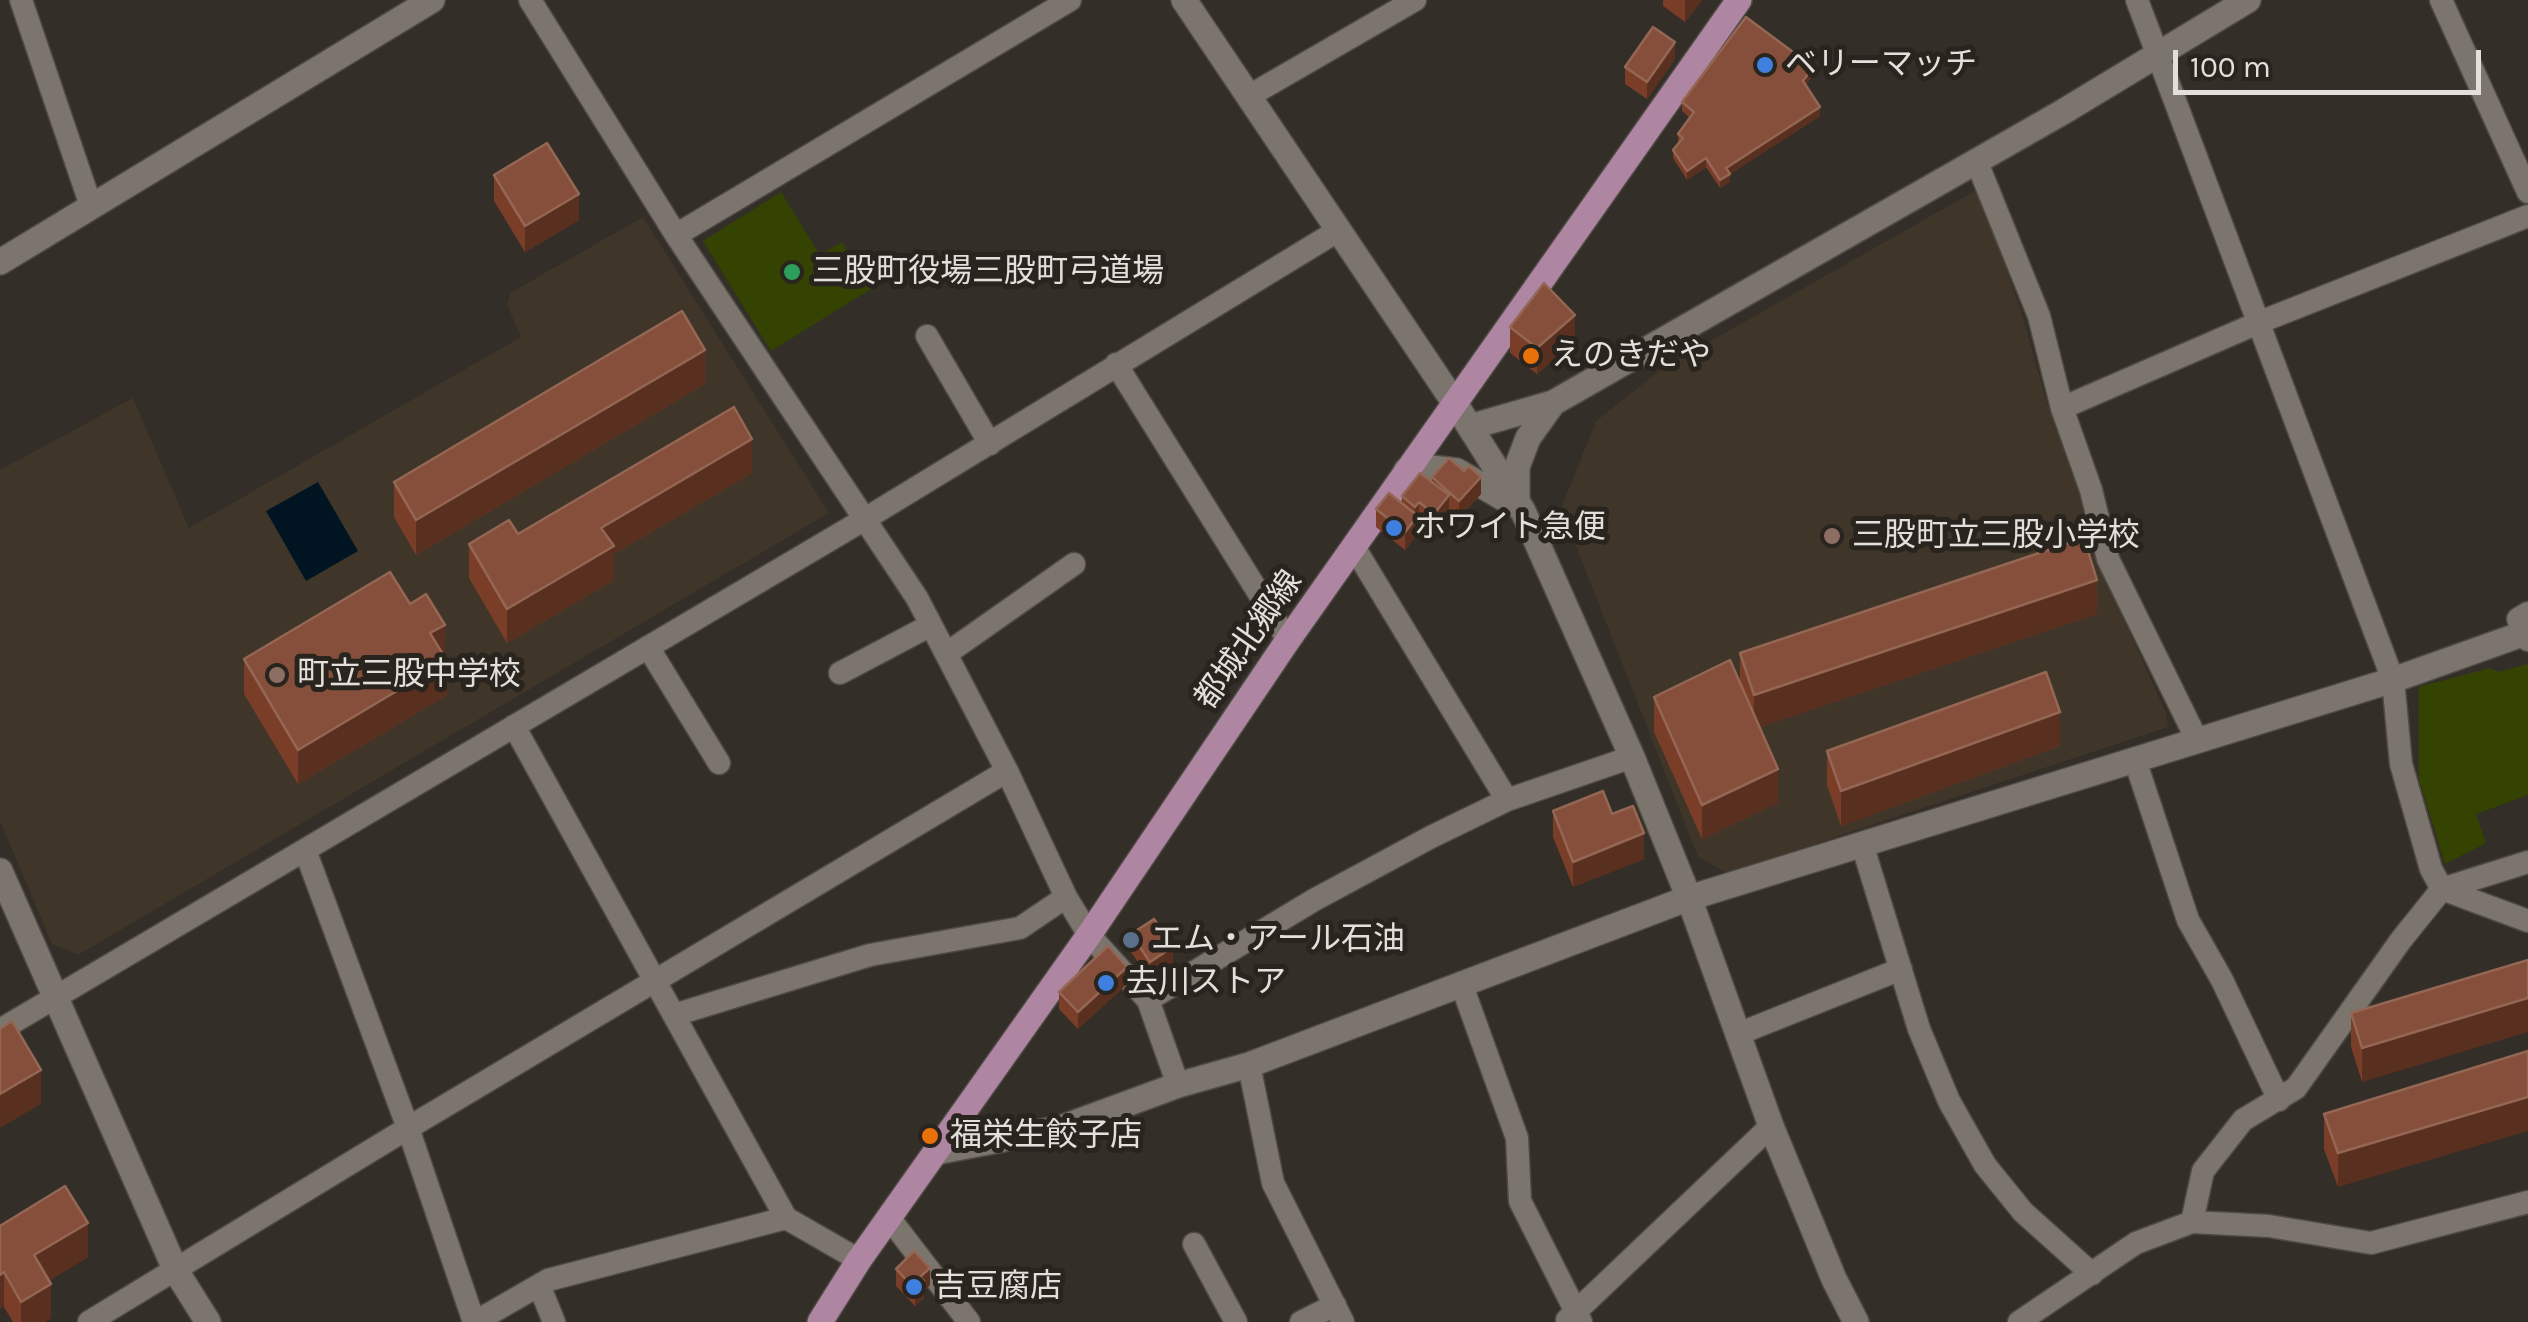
<!DOCTYPE html>
<meta charset="utf-8">
<style>
body{margin:0}
#map{position:relative;width:2528px;height:1322px;overflow:hidden;background:#332e27;font-family:Karla,sans-serif}
canvas{display:block}
.scale{position:absolute;left:2173px;top:50px;width:308px;height:45px;box-sizing:border-box;border:5px solid #e3dfdb;border-top:0;padding-left:12px;font-size:30px;line-height:35px;white-space:nowrap;color:#e3dfdb;-webkit-text-stroke:8px #29241d;paint-order:stroke}
</style>
<div id="map">
<canvas width="2528" height="1322"></canvas>
<div class="scale">100 m</div>
</div>
<script>
const ctx = document.querySelector('canvas').getContext('2d');
ctx.lineJoin = 'round';
function fillPath(path, color) { ctx.fillStyle = color; ctx.fill(path, 'evenodd'); }
const shape = rows => new Path2D(rows.map(r => 'M' + r).join(''));
function trace(path, color, width, dash) { ctx.strokeStyle = color; ctx.lineWidth = width; ctx.lineCap = dash ? 'butt' : 'round'; ctx.setLineDash(dash || []); ctx.stroke(path); }
function write(font, color, halo, rows, align = 'center') {
  ctx.font = font + ' Karla,"Noto Sans JP",sans-serif'; ctx.lineWidth = 10; ctx.setLineDash([]); ctx.textBaseline = 'middle'; ctx.strokeStyle = halo; ctx.fillStyle = color; for (const [text, x, y, turn = 0] of rows) {
    ctx.save(); ctx.translate(x, y); ctx.rotate((+turn || 0) * Math.PI / 180); ctx.textAlign = isNaN(turn) ? turn : align; if (halo) ctx.strokeText(text, 0, 0); ctx.fillText(text, 0, 0); ctx.restore();
  }
}
fillPath(shape([
 [1973,192,1981,196,2021,311,2047,403,2083,501,2099,564,2166,713,2168,727,1727,873,1698,857,1561,508,1596,421,1663,368],
 [643,217,829,513,78,955,52,944,0,821,0,470,133,398,189,528,521,337,507,305,510,293]
]), '#3f3529');
fillPath(shape([
 [781,192,820,255,842,242,871,289,771,351,703,241],
 [2528,664,2528,795,2476,814,2486,843,2445,864,2419,779,2419,687,2490,668,2499,672]
]), '#344302');
fillPath(shape([
 [318,482,358,551,306,581,266,511]
]), '#001521');
const minor = shape([
 [21,0,91,206],
 [530,0,676,235,917,598,1007,771,1066,897,1089,935,1148,1000,1178,1085],
 [2137,0,2393,680,2401,764,2431,869,2442,889,2528,921],
 [2441,0,2528,192],
 [1249,96,1415,0],
 [1976,160,2039,316,2062,408,2091,490,2108,559,2197,740],
 [676,235,1070,0],
 [927,336,990,444],
 [1116,364,1288,640],
 [2062,408,2260,322,2528,216],
 [1354,547,1507,800],
 [2528,613,2518,619,2528,640],
 [648,647,719,763],
 [946,654,1074,564],
 [840,673,931,625],
 [514,726,786,1218,859,1260],
 [2135,760,2188,920,2222,980,2279,1100],
 [1862,844,1919,1029,1949,1101,1985,1165,2023,1212,2092,1274],
 [305,850,408,1128,474,1322],
 [1461,983,1517,1138,1520,1201,1581,1322],
 [1148,1000,1314,900,1431,837,1507,800,1632,757],
 [674,1015,870,955,1020,928,1066,897],
 [0,1030,865,519,1339,230],
 [1738,1034,1901,969],
 [1249,1065,1273,1183,1343,1322],
 [890,1219,969,1322],
 [2192,1222,2203,1171,2243,1120,2296,1088,2401,940,2442,889,2528,862],
 [1194,1244,1236,1322],
 [539,1285,554,1322],
 [1567,1320,1771,1126],
 [89,1322,408,1128,1007,771],
 [475,1322,548,1280,786,1218],
 [1301,1322,1335,1305],
 [2019,1322,2136,1243,2192,1222,2269,1226,2371,1243,2528,1202]
]);
const tertiary = shape([
 [1184,0,1454,402,1523,511,1632,757,1689,898,1771,1126,1834,1279,1856,1322],
 [0,262,432,0],
 [1470,427,1553,403,2061,113,2248,0],
 [1406,471,1423,467,1457,471,1515,505],
 [1517,498,1517,467,1528,438,1553,403],
 [0,871,176,1271,208,1322],
 [936,1152,1061,1128,1178,1085,1249,1065,1689,898,2393,680,2528,632]
]);
const primary = shape([
 [820,1322,859,1260,1089,935,1288,640,1739,0]
]);
trace(minor, '#4f4a45', 25);
trace(tertiary, '#4f4a45', 28);
trace(primary, '#4f4a45', 28);
trace(minor, '#7c756d', 22);
trace(tertiary, '#7c756d', 25);
trace(primary, '#ae86a2', 25);
fillPath(shape([
 [1663,0,1702,0,1685,22,1663,6],
 [1675,59,1647,99,1625,84,1625,67],
 [1813,75,1806,85,1820,116,1730,174,1730,182,1720,188,1706,167,1687,180,1673,158,1673,150,1678,143,1678,134,1690,118,1682,111,1682,102],
 [494,175,579,220,525,252,494,201],
 [1510,327,1575,341,1537,374,1510,353],
 [705,384,416,555,394,517,394,482],
 [752,473,614,554,614,580,507,643,469,578,469,544,518,534],
 [1432,477,1481,494,1459,518,1449,509,1449,512,1434,531,1419,520,1418,533,1405,550,1376,527,1376,509,1402,503,1402,496,1432,482],
 [410,604,445,657,447,695,298,784,244,694,244,659],
 [2097,614,1760,727,1778,803,1702,839,1654,732,1654,697,1740,684,1740,653],
 [2060,746,1841,826,1827,785,1827,751],
 [1553,811,1612,814,1644,859,1573,887,1553,837],
 [1131,934,1173,964,1150,980,1131,952],
 [2528,960,2362,1082,2351,1047,2351,1013],
 [1127,984,1078,1029,1059,1009,1059,992],
 [2528,1051,2338,1187,2324,1149,2324,1114],
 [0,1226,88,1257,49,1280,51,1318,44,1322,13,1322,4,1307],
 [896,1269,930,1285,924,1291,924,1298,915,1306,896,1286]
]), '#7a3e28');
fillPath(shape([
 [1685,0,1702,0,1685,22],
 [1675,42,1675,59,1647,99,1647,82],
 [1813,67,1813,75,1803,89,1803,81],
 [1820,107,1820,116,1730,174,1730,182,1720,188,1720,180,1726,168],
 [1706,158,1706,167,1687,180,1687,171],
 [579,194,579,220,525,252,525,226],
 [1575,315,1575,341,1537,374,1537,348],
 [705,350,705,384,416,555,416,520],
 [752,439,752,473,614,554,614,580,507,643,507,609,601,528],
 [1481,477,1481,494,1459,518,1459,501],
 [1449,495,1449,512,1434,531,1434,514],
 [1419,502,1418,533,1405,550,1405,532,1415,518,1415,507],
 [2097,580,2097,614,1754,729,1754,695],
 [445,625,445,659,430,633],
 [447,661,447,695,298,784,298,750],
 [2060,712,2060,746,1841,826,1841,791],
 [1778,769,1778,803,1702,839,1702,805],
 [1644,833,1644,859,1573,887,1573,862],
 [1173,947,1173,964,1150,980,1150,962],
 [1127,967,1127,984,1078,1029,1078,1012],
 [2528,998,2528,1032,2362,1082,2362,1048],
 [41,1070,41,1104,0,1128,0,1094],
 [2528,1097,2528,1131,2338,1187,2338,1153],
 [88,1223,88,1257,34,1290,34,1255],
 [930,1268,930,1285,924,1291,924,1298,915,1306,915,1289,920,1277],
 [4,1272,4,1307,0,1309,0,1275],
 [51,1284,51,1318,44,1322,21,1322,21,1302]
]), '#59301f');
const building = shape([
 [1746,17,1813,67,1803,81,1820,107,1726,168,1730,174,1720,180,1706,158,1687,171,1673,150,1683,138,1678,134,1694,112,1682,102,1746,17],
 [1653,27,1675,42,1647,82,1625,67,1653,27],
 [547,143,579,194,525,226,494,175,547,143],
 [1544,283,1575,315,1537,348,1510,327,1544,283],
 [682,311,705,350,416,520,394,482,682,311],
 [734,407,752,439,601,528,614,546,507,609,469,544,509,520,518,534,734,407],
 [1449,458,1464,471,1469,466,1481,477,1459,501,1432,477,1449,458],
 [1420,473,1449,495,1434,514,1419,502,1415,507,1402,496,1420,473],
 [1389,493,1418,516,1405,532,1376,509,1389,493],
 [2084,538,2097,580,1754,695,1740,653,2084,538],
 [390,572,410,604,426,594,445,625,430,633,447,661,298,750,244,659,390,572],
 [1730,660,1778,769,1702,805,1654,697,1730,660],
 [2046,672,2060,712,1841,791,1827,751,2046,672],
 [1603,791,1612,814,1633,806,1644,833,1573,862,1553,811,1603,791],
 [1154,919,1173,947,1150,962,1131,934,1154,919],
 [1108,946,1127,967,1078,1012,1059,992,1108,946],
 [2528,960,2528,998,2362,1048,2351,1013,2528,960],
 [12,1021,41,1070,0,1094,0,1029,12,1021],
 [2528,1051,2528,1097,2338,1153,2324,1114,2528,1051],
 [65,1186,88,1223,34,1255,51,1284,21,1302,4,1272,0,1275,0,1226,65,1186],
 [914,1251,930,1268,920,1277,924,1281,915,1289,896,1269,914,1251]
]);
fillPath(building, '#854f3b');
trace(building, '#946654', 2.5);
for (const [x, y, r, color] of [
 [1765,65,10,"#3f7fe0"],
 [792,272,10,"#2e9e5b"],
 [1531,356,10,"#e8710a"],
 [1394,528,10,"#3f7fe0"],
 [1832,536,10,"#8d6e63"],
 [277,675,10,"#8d6e63"],
 [1131,940,10,"#5c6f8a"],
 [1106,983,10,"#3f7fe0"],
 [930,1136,10,"#e8710a"],
 [914,1287,10,"#3f7fe0"]
]) { const dot = new Path2D(); dot.arc(x, y, r, 0, 2 * Math.PI); ctx.fillStyle = color; ctx.fill(dot); trace(dot, '#29241d', 4); }
write('32px', '#e3dfdb', '#29241d', [
 ["ベリーマッチ",1785,65],
 ["三股町役場三股町弓道場",812,272],
 ["えのきだや",1551,356],
 ["ホワイト急便",1414,528],
 ["三股町立三股小学校",1852,536],
 ["町立三股中学校",297,675],
 ["エム・アール石油",1151,940],
 ["去川ストア",1126,983],
 ["福栄生餃子店",950,1136],
 ["吉豆腐店",934,1287]
], 'left');
write('32px', '#e3dfdb', '#29241d', [
 ["都城北郷線",1249,640,-55]
]);
</script>
